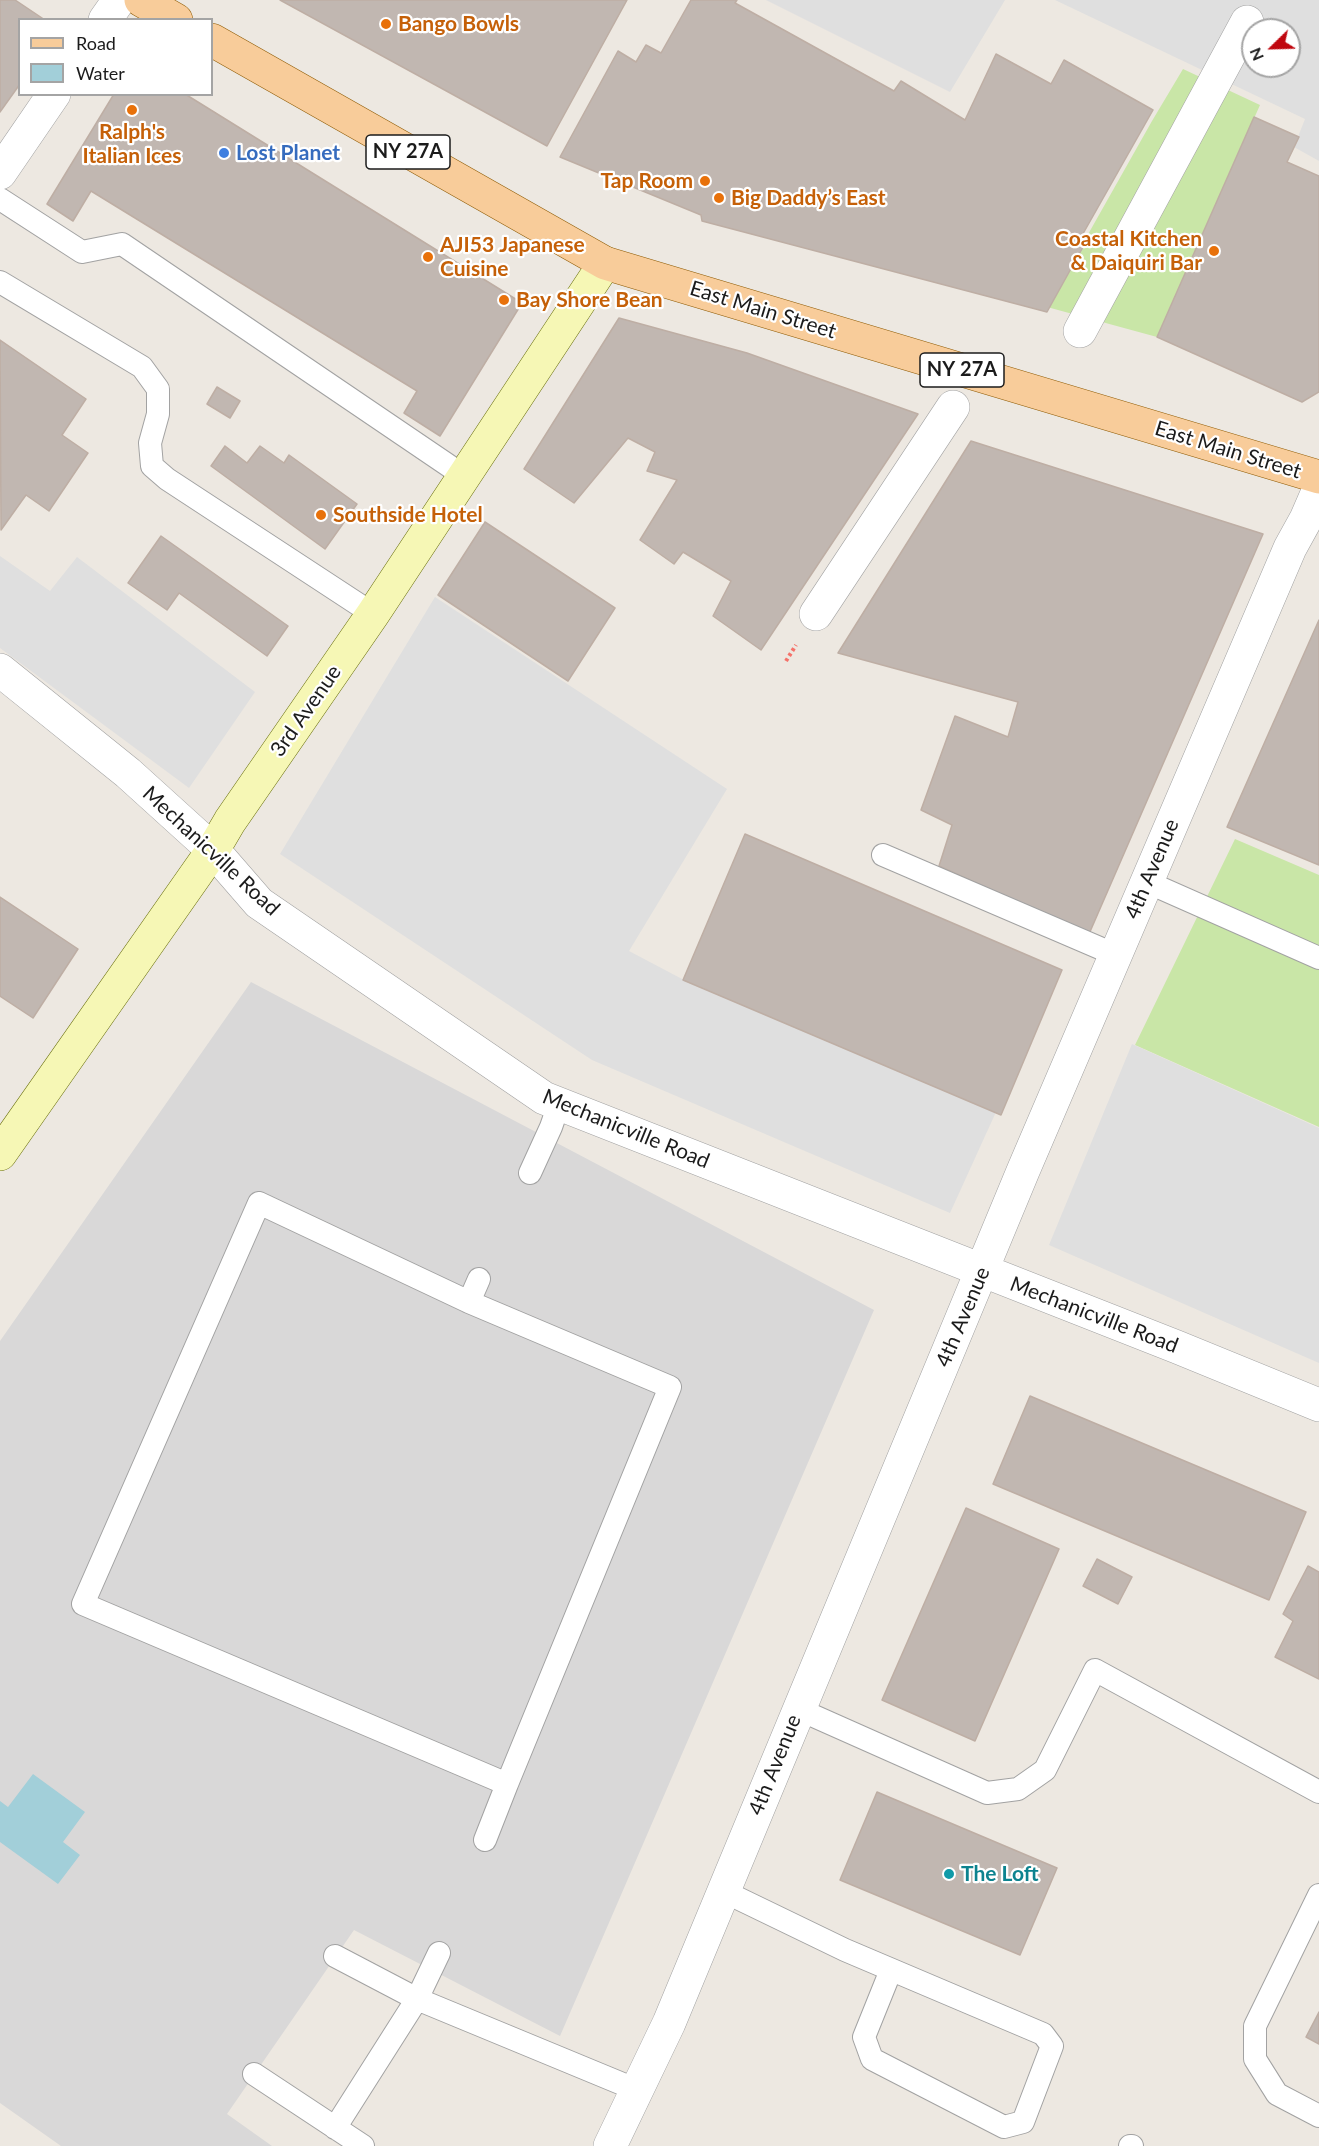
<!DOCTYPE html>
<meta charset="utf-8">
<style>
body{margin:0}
#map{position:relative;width:1319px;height:2146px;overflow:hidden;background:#ede8e1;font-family:Lato,sans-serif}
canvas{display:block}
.legend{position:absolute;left:18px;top:18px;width:195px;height:78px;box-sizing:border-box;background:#fff;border:2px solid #a4a4a4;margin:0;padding:8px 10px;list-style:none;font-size:18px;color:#1b1b1b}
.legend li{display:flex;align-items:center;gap:12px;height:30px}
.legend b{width:30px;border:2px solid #a4a4a4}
.north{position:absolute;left:1241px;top:18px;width:60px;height:60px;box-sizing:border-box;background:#fff;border:2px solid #a4a4a4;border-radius:50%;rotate:247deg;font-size:16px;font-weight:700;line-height:24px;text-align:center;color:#1b1b1b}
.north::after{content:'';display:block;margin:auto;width:21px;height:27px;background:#c0060e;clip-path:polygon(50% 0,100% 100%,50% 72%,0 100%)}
</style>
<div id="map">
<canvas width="1319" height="2146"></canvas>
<ul class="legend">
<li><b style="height:8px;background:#f8cc9a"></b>Road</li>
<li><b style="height:16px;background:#a2cfd9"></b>Water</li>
</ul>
<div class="north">N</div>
</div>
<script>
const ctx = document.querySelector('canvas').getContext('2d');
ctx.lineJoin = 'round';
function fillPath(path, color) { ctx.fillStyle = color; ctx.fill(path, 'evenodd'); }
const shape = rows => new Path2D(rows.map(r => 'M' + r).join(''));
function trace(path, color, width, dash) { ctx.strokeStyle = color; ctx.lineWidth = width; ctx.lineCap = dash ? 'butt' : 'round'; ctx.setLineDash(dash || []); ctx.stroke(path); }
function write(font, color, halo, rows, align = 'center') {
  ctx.font = font + ' Lato,sans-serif'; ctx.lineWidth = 4.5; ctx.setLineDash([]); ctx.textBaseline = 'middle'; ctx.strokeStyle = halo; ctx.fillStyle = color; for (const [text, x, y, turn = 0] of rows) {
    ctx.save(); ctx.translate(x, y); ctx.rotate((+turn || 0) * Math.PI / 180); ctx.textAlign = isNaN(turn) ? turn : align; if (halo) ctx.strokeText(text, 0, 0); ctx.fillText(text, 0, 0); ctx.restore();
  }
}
fillPath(shape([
 [251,982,874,1310,560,2036,354,1930,227,2114,272,2146,61,2146,0,2103,0,1341]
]), '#d9d8d8');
fillPath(shape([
 [1183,69,1260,105,1157,337,1047,307,1152,121],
 [1235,839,1319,875,1319,1127,1135,1045]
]), '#c9e6a7');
fillPath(shape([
 [766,0,1005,0,950,92],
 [1055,0,1319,0,1319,161,1294,147,1305,119],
 [1253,30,1289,30,1289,66,1253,66],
 [0,556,50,591,77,557,255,692,189,788,0,648],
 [435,597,727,789,629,951,684,980,996,1112,950,1213,592,1060,280,854],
 [1132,1044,1319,1128,1319,1363,1049,1245]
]), '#dfdfdf');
fillPath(shape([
 [33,1774,85,1812,63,1842,80,1855,58,1884,0,1842,0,1801,8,1807]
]), '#a2cfd9');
const building = shape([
 [0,0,15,0,45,20,20,20,20,84,0,112,0,0],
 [280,0,627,0,547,146,280,0],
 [691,0,737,0,735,3,894,91,901,81,965,120,996,54,1051,84,1064,60,1153,110,1080,239,1088,238,1047,312,702,221,701,215,560,157,618,51,636,62,646,45,661,53,691,0],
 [114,94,185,94,522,303,440,436,404,413,417,391,91,191,73,221,47,204,114,94],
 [1254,117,1299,137,1287,162,1319,176,1319,392,1302,402,1157,337,1254,117],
 [619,318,747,353,918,414,761,650,713,616,731,581,683,552,674,564,640,540,677,480,647,471,655,452,628,438,574,503,524,469,619,318],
 [0,340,86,399,62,435,88,453,49,511,26,495,1,530,0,340],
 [217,387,240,401,230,418,207,404,217,387],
 [971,441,1263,534,1089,934,939,866,952,825,921,810,955,716,1008,737,1018,702,838,653,971,441],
 [225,446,247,463,260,446,284,463,289,455,357,504,325,549,211,466,225,446],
 [485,522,615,608,568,681,438,595,485,522],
 [161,536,288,626,267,656,179,593,167,610,128,583,161,536],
 [1319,620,1319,865,1227,827,1319,620],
 [745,834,1062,970,1001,1115,683,980,745,834],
 [0,897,78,949,33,1018,0,996,0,897],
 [1030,1396,1306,1512,1269,1600,993,1484,1030,1396],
 [966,1508,1059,1549,975,1741,882,1700,966,1508],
 [1097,1559,1132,1577,1118,1604,1083,1586,1097,1559],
 [1308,1566,1319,1572,1319,1679,1275,1657,1293,1621,1283,1614,1308,1566],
 [877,1792,1057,1868,1020,1955,840,1880,877,1792],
 [1319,2012,1319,2044,1306,2037,1319,2012]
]);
fillPath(building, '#c1b7b1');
trace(building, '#beaea4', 1.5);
const service = shape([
 [0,199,82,252,122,244,464,476],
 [0,282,142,367,158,389,158,414,150,443,152,466,167,479,373,614],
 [883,855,1116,955],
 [1147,882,1319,958],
 [530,1173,551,1127,559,1104],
 [259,1203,469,1302,670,1387,507,1784,83,1604,259,1203],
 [469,1302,479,1279],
 [798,1709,987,1793,1018,1789,1045,1770,1095,1670,1319,1792],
 [485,1840,507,1784],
 [723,1891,845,1950,1043,2034,1052,2046,1023,2122,1004,2127,872,2059,864,2037,891,1970],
 [1319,1895,1255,2026,1255,2059,1277,2094,1319,2116],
 [335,1956,417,1999,637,2090],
 [254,2074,363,2146],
 [335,2128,417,1999,439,1953],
 [1130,2146,1132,2146]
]);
const pedestrian = shape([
 [1080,331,1247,22],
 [816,614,953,407]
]);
const minor = shape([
 [105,20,119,0],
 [0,173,54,94],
 [0,670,128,773,213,850]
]);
const tertiary = shape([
 [213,850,259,903,544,1098,1177,1347,1319,1405],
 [610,2146,669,2023,1023,1171,1290,548,1306,519,1319,489]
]);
const secondary = shape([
 [0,1154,213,850,230,821,373,614,605,263]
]);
const primary = shape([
 [141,0,176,20],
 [212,40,605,263,1319,477]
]);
trace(service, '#a2a2a2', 24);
trace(pedestrian, '#a2a2a2', 34);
trace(minor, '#a2a2a2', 34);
trace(tertiary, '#a2a2a2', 34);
trace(secondary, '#666c08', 34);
trace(primary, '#8e5b05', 34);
trace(shape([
 [786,661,796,645]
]), '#f5726a', 4, [3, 3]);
trace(service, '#fff', 22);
trace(pedestrian, '#fff', 33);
trace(minor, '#fff', 33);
trace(tertiary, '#fff', 33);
trace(secondary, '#f6f7b5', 33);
trace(primary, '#f8cc9a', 33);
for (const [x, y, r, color] of [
 [386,24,6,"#e8710a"],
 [132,110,6,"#e8710a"],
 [224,153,6,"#3f7fe0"],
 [705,181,6,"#e8710a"],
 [719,198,6,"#e8710a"],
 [1214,251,6,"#e8710a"],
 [428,257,6,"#e8710a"],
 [504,300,6,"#e8710a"],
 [321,515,6,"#e8710a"],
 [949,1874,6,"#0f9aa8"]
]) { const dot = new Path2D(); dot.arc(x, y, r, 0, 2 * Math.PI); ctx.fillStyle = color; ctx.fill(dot); trace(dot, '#fff', 2); }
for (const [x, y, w] of [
 [408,152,84],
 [962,370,84]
]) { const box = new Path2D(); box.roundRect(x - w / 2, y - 17, w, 34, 4.5); ctx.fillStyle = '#fff'; ctx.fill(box); trace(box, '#1b1b1b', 1.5); }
write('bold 20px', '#1b1b1b', null, [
 ["NY 27A",408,152],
 ["NY 27A",962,370]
]);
write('bold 21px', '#c56008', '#fff', [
 ["Bango Bowls",398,24],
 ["Ralph's",132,132,"center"],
 ["Italian Ices",132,156,"center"],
 ["Tap Room",693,181,"right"],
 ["Big Daddy’s East",731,198],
 ["Coastal Kitchen",1202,239,"right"],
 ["& Daiquiri Bar",1202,263,"right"],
 ["AJI53 Japanese",440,245],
 ["Cuisine",440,269],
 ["Bay Shore Bean",516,300],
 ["Southside Hotel",333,515]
], 'left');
write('bold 21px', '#366cbe', '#fff', [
 ["Lost Planet",236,153]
], 'left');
write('21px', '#1b1b1b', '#fff', [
 ["East Main Street",763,310,17],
 ["East Main Street",1228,450,17],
 ["3rd Avenue",306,711,-55],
 ["Mechanicville Road",211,851,43],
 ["4th Avenue",1152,869,-67],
 ["Mechanicville Road",626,1129,22],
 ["Mechanicville Road",1094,1315,21],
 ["4th Avenue",963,1317,-67],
 ["4th Avenue",775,1765,-68]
]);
write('bold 21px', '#0d838f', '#fff', [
 ["The Loft",961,1874]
], 'left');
</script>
